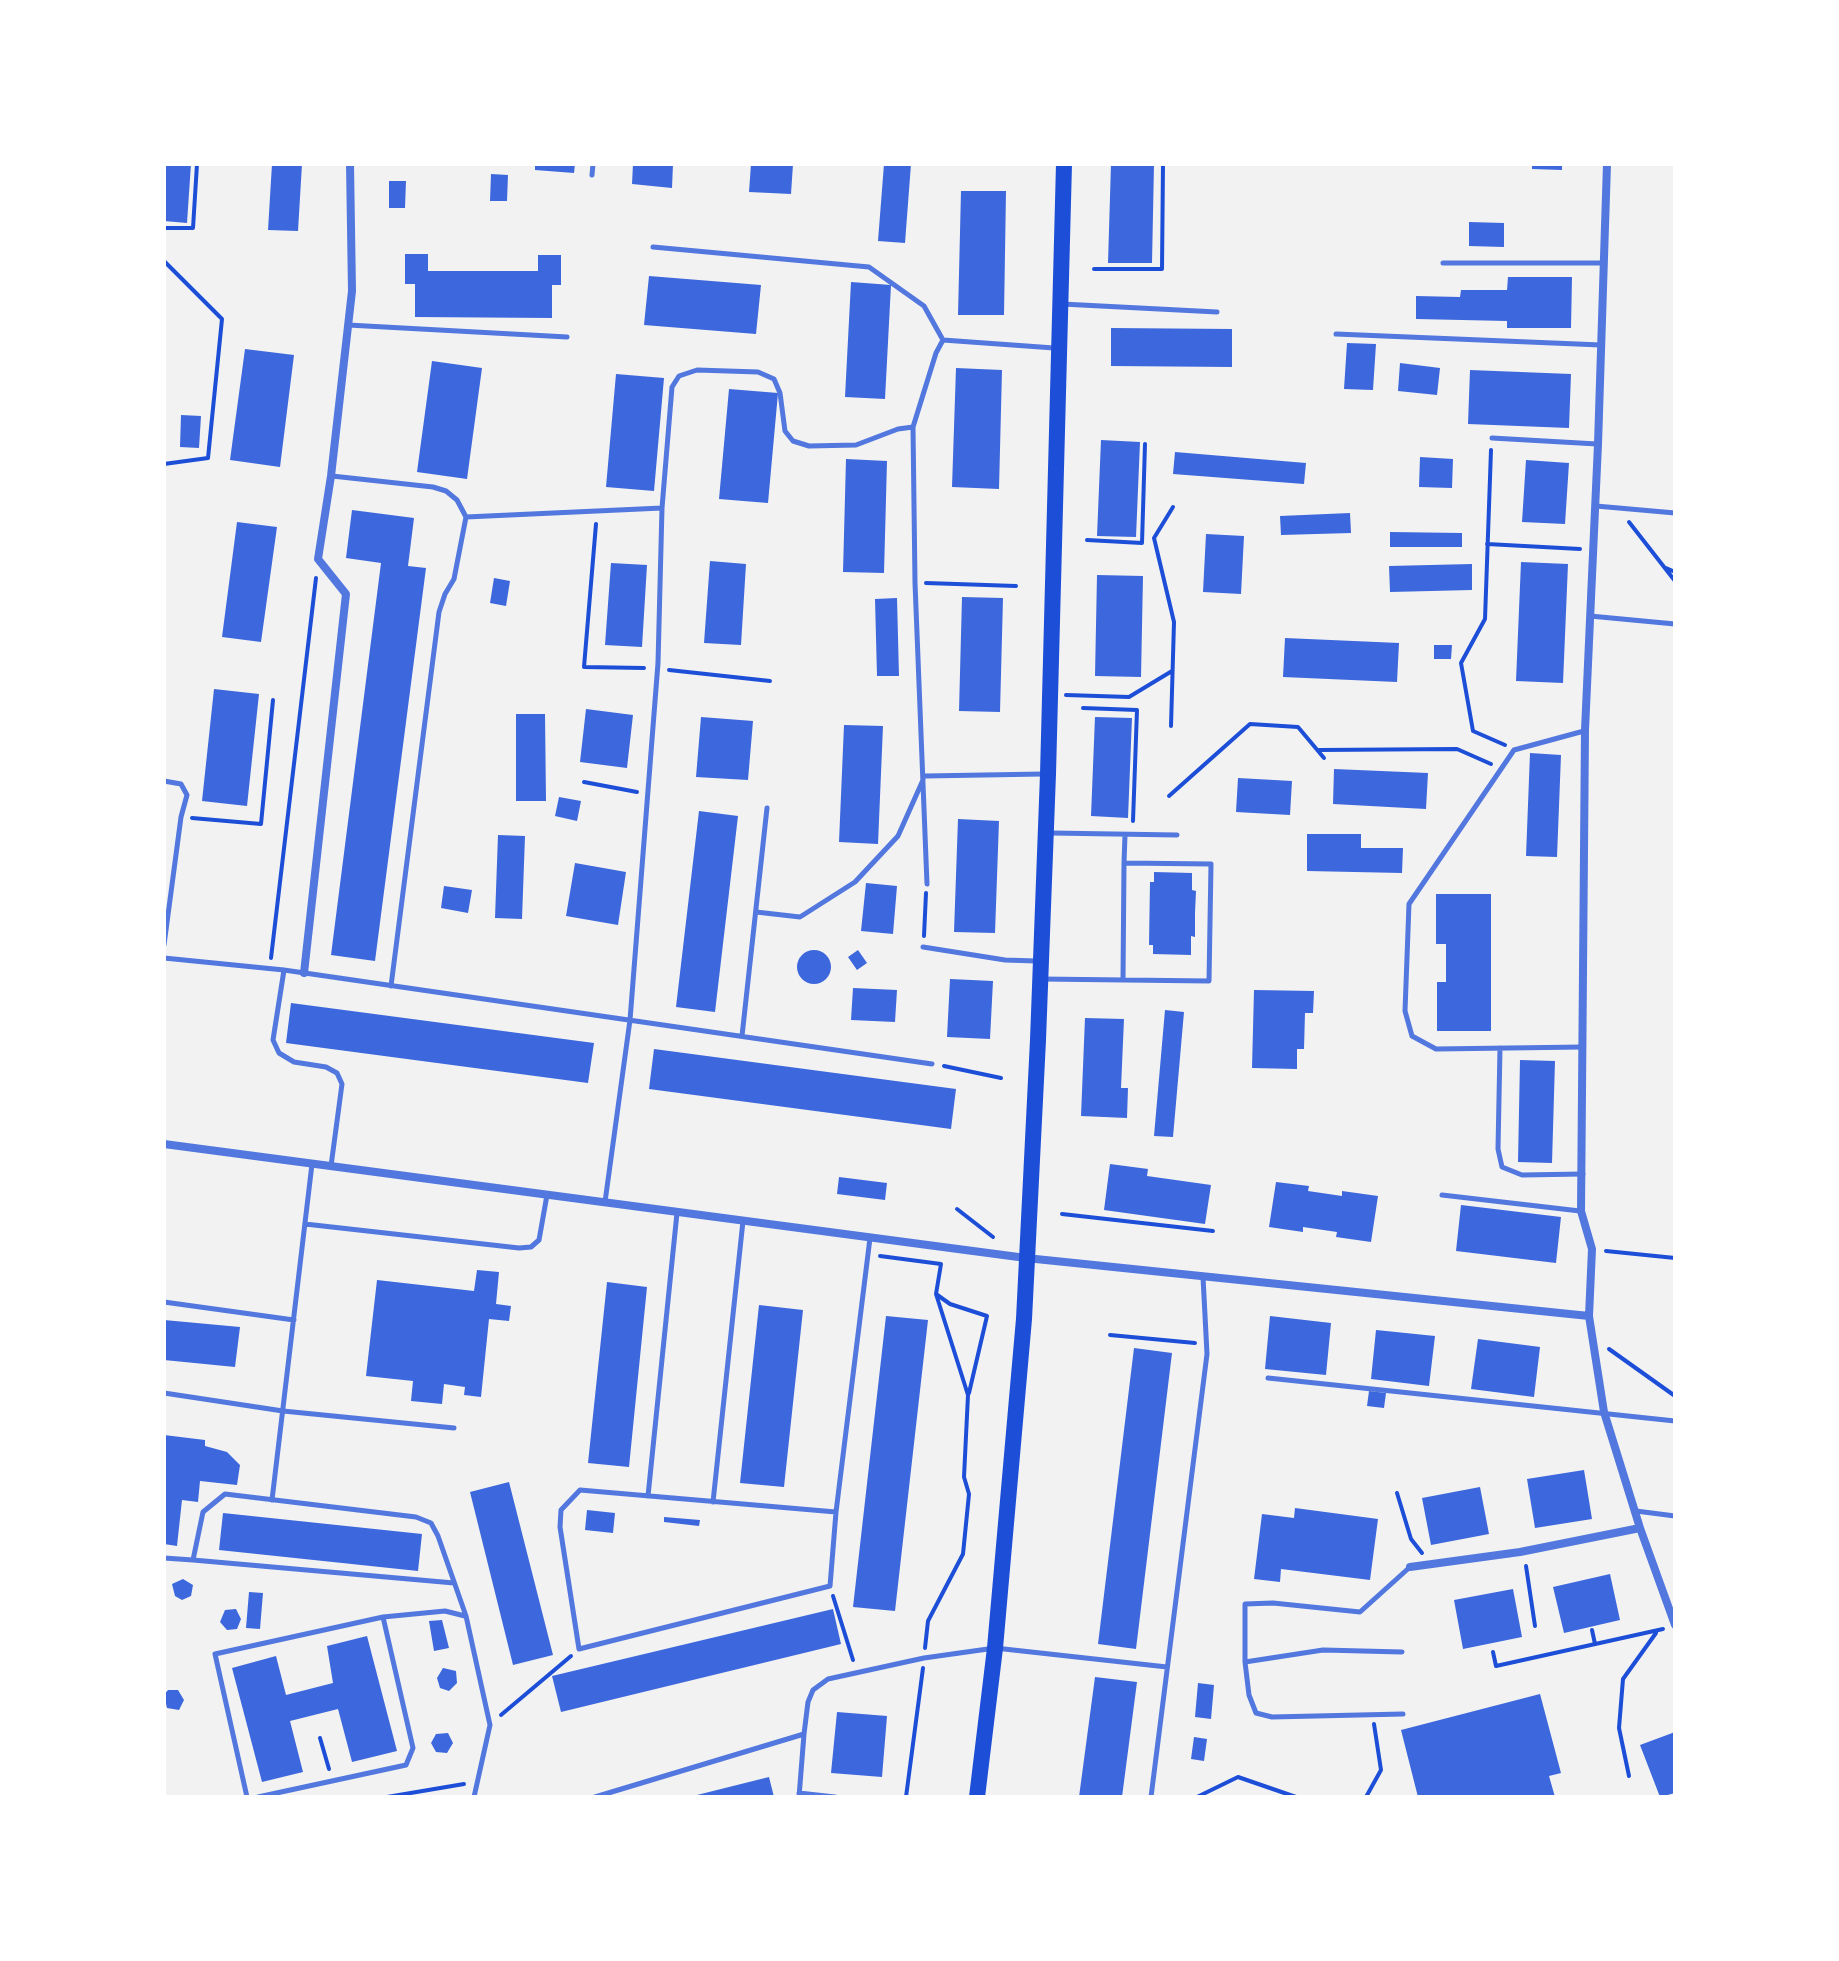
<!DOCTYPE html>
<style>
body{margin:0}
#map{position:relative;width:1839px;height:1961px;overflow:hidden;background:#f2f2f2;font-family:Rubik,sans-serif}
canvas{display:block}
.frame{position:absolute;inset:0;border:166px solid #fff;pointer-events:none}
</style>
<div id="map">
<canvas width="1839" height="1961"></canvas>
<div class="frame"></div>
</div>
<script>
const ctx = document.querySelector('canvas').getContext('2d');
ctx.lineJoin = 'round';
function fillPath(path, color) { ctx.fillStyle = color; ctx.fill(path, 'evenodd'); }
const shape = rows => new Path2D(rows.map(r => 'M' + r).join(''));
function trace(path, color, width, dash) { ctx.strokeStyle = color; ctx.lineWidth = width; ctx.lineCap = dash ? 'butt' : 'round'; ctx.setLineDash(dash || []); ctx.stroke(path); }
fillPath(shape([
 [164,164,191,164,187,223,164,221],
 [272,164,302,164,298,231,268,230],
 [535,164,575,164,574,173,535,170],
 [633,164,673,164,672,188,632,184],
 [751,164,793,164,791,194,749,192],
 [884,164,911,164,905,243,878,241],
 [1111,164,1154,164,1152,263,1108,263],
 [1532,164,1562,164,1562,170,1532,169],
 [491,174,508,175,507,201,490,201],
 [389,181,406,181,405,208,389,208],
 [961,191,1006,191,1004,315,958,315],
 [1469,222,1504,223,1504,247,1469,246],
 [405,254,428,254,428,271,538,271,538,255,561,255,561,285,552,285,552,318,415,317,415,284,405,284],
 [649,276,761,285,756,334,644,325],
 [1508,277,1572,277,1571,328,1507,328,1507,321,1416,319,1416,296,1460,297,1461,290,1507,290],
 [851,282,891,285,885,399,845,397],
 [1111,328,1232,329,1232,367,1111,366],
 [1347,343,1376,344,1373,390,1344,389],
 [245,349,294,355,280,467,230,460],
 [432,361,482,368,467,479,417,472],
 [1400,363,1440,368,1437,395,1398,391],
 [956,368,1002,370,999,489,952,487],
 [1470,370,1571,374,1569,428,1468,424],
 [616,374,664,378,654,491,606,487],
 [729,389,778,393,768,503,719,499],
 [181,415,201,416,199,448,180,447],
 [1101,440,1140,442,1136,537,1097,536],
 [1175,452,1306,463,1304,484,1173,474],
 [1420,457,1453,459,1452,488,1419,487],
 [846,459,887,461,884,573,843,572],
 [1526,460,1569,463,1565,524,1522,522],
 [352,510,414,518,408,566,426,568,375,961,331,955,381,563,346,558],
 [1350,513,1351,533,1281,535,1280,516],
 [237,522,277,527,261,642,222,637],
 [1390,532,1462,533,1462,547,1390,547],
 [1206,534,1244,536,1241,594,1203,592],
 [710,561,746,564,741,645,704,643],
 [1521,562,1568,564,1563,683,1516,681],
 [611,563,647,565,642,647,605,645],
 [1472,564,1472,590,1390,592,1389,566],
 [1097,575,1143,576,1141,677,1095,676],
 [494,578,510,581,506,606,490,603],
 [962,597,1003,598,1000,712,959,711],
 [897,598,899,676,877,676,875,599],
 [1285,638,1399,643,1397,682,1283,677],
 [1434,645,1452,645,1451,659,1434,659],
 [214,689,259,694,247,806,202,801],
 [586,709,633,715,627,768,580,762],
 [516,714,545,714,546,801,516,801],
 [701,717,753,721,748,780,696,777],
 [1095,717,1132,718,1128,818,1091,816],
 [844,725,883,726,878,844,839,842],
 [1530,753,1561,755,1557,857,1526,856],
 [1334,769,1428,773,1426,809,1333,804],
 [1238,778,1292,781,1290,815,1236,812],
 [559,797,581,801,577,821,555,816],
 [699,811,738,816,715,1012,676,1007],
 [958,819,999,821,995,933,954,932],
 [1307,834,1361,834,1361,848,1403,848,1402,873,1307,871],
 [498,835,525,836,522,919,495,918],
 [575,863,626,872,618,925,566,916],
 [1154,872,1192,873,1192,890,1196,891,1195,913,1195,937,1191,936,1191,955,1153,954,1153,945,1149,945,1150,882,1154,882],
 [866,883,897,886,893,934,861,931],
 [444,886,472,890,468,913,441,908],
 [1436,894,1491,894,1491,1031,1437,1031,1437,982,1446,982,1446,944,1436,944],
 [858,950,867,963,857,970,848,957],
 '797 967a17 17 0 1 1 34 0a17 17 0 1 1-34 0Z',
 [950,979,993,981,990,1039,947,1037],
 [853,988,897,990,895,1022,851,1020],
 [1254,990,1314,991,1313,1013,1305,1013,1304,1049,1297,1049,1297,1069,1252,1068],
 [291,1003,594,1043,588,1083,286,1043],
 [1165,1010,1184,1012,1173,1137,1154,1136],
 [1085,1018,1124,1019,1121,1088,1128,1088,1127,1118,1081,1116],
 [654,1049,956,1089,951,1129,649,1089],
 [1520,1060,1555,1061,1552,1163,1518,1162],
 [1110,1164,1148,1169,1147,1176,1211,1185,1205,1224,1104,1210],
 [839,1177,887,1183,885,1200,837,1194],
 [1276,1182,1309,1186,1308,1191,1342,1196,1342,1191,1378,1196,1371,1242,1336,1237,1337,1232,1303,1227,1303,1232,1269,1227],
 [1461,1205,1561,1217,1556,1263,1456,1251],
 [477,1270,499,1272,496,1304,511,1306,509,1321,489,1319,481,1397,464,1395,465,1387,444,1384,442,1404,411,1401,413,1381,366,1376,377,1280,474,1291],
 [607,1282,647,1287,629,1467,588,1463],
 [759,1305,803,1310,784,1487,740,1483],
 [886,1316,928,1320,895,1611,853,1607],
 [1270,1316,1331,1323,1326,1375,1265,1369],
 [164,1320,240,1327,235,1367,164,1360],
 [1376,1330,1435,1336,1429,1386,1371,1379],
 [1478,1339,1540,1347,1534,1397,1471,1389],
 [1134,1348,1172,1353,1136,1649,1098,1644],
 [1369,1391,1386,1393,1384,1408,1367,1406],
 [164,1435,205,1440,205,1446,227,1452,240,1465,237,1485,200,1481,198,1502,182,1500,177,1546,164,1544],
 [1584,1470,1592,1519,1535,1528,1527,1479],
 [509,1482,553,1655,513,1665,470,1492],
 [1480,1487,1489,1534,1431,1545,1422,1498],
 [1295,1508,1378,1519,1370,1580,1281,1569,1280,1582,1254,1579,1262,1514,1294,1518],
 [587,1510,615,1513,613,1533,585,1530],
 [223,1513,422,1534,418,1571,219,1550],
 [664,1517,700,1520,699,1526,664,1522],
 [1610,1574,1620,1620,1564,1633,1553,1587],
 [183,1579,193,1585,191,1596,182,1600,175,1596,172,1584],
 [1513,1589,1522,1637,1463,1649,1454,1600],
 [249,1592,263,1593,260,1629,246,1628],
 [236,1609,241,1619,237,1629,227,1630,220,1622,225,1610],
 [833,1609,841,1644,561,1712,552,1676],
 [442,1620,449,1648,434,1651,429,1621],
 [367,1636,397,1751,352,1762,338,1709,290,1721,303,1772,262,1782,232,1668,276,1656,286,1695,333,1683,327,1646],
 [443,1668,456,1671,457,1683,449,1691,440,1688,437,1678],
 [1095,1677,1137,1682,1122,1797,1079,1797],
 [1198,1683,1214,1685,1211,1719,1195,1717],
 [168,1690,178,1690,184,1700,179,1710,167,1708,164,1695],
 [1540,1694,1561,1773,1549,1776,1555,1797,1418,1797,1401,1730],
 [837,1712,887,1716,882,1777,831,1773],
 [1675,1732,1675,1793,1660,1797,1640,1745],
 [448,1733,453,1743,447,1753,436,1752,431,1743,436,1734],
 [1194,1737,1207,1739,1204,1761,1191,1759],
 [769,1777,774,1797,693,1797,693,1796]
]), '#3d67dc');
trace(shape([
 [164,228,193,228,197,164],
 [164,261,222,319,208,458,164,464],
 [1094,269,1162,269,1163,164],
 [1491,450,1485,619,1461,663,1473,731,1505,745],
 [1629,522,1675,581],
 [596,524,584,667,644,668],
 [1087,540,1142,543,1145,444],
 [1487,544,1580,549],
 [1666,568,1675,572],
 [926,583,1016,586],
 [669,670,770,681],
 [1066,695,1129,697,1172,671],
 [1083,708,1137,710,1133,821],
 [1171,726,1174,622,1154,538,1173,507],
 [1319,750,1457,749,1491,764],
 [584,782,637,792],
 [1169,796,1250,724,1298,727,1324,758],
 [192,818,261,824,273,700],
 [924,936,926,893],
 [271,958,316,578],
 [944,1066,1001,1078],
 [957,1209,993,1237],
 [1062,1214,1213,1231],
 [1606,1251,1675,1258],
 [880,1256,941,1264,936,1294,968,1395,964,1477,969,1494,963,1554,928,1621,925,1648],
 [936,1294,950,1304,987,1316,969,1393],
 [1110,1335,1195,1343],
 [1609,1349,1675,1396],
 [1397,1493,1411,1539,1422,1553],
 [1526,1566,1535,1626],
 [833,1596,853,1660],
 [1592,1630,1595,1644],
 [1493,1652,1496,1666,1663,1629],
 [501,1715,571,1656],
 [320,1738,329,1769],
 [1629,1776,1619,1728,1623,1679,1656,1633],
 [387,1797,464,1784],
 [906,1797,923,1668],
 [1197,1797,1238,1777,1296,1797],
 [1366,1797,1381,1770,1374,1724]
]), '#1d4ed8', 4);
trace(shape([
 [592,175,593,164],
 [653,247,869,267,924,306,943,340],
 [1443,263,1603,263],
 [1062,304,1217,312],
 [348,325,567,337],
 [1336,334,1601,345],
 [1492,438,1597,444],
 [332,476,433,487,446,491,457,500,466,517,454,579,445,594,439,612,391,986],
 [1596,506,1675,513],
 [466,517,662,508],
 [1590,616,1675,624],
 [925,776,1043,774],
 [164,781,181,784,187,795,181,817,164,945],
 [1051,833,1177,835],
 [1124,863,1125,835],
 [927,884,915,583,913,427,936,353,943,340,1054,348],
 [756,912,800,917,855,882,898,836,923,780],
 [923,947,1005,960,1036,961],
 [164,958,284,970,932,1064],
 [284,970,273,1040,279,1053,294,1062,326,1067,337,1073,342,1084,331,1166],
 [1041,979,1209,981,1211,864,1124,863,1123,980],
 [742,1036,767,808],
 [1582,1047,1436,1049,1412,1036,1405,1011,1409,904,1514,750,1584,731],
 [1500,1048,1498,1149,1502,1167,1522,1175,1583,1174],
 [1442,1195,1580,1211],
 [605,1202,630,1020,658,663,662,508,672,387,679,376,697,370,758,372,774,379,780,393,785,431,793,441,809,446,856,445,898,429,913,427],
 [305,1224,519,1248,531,1247,539,1240,547,1195],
 [164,1302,294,1320],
 [1268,1378,1675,1421],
 [164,1393,283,1411,454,1428],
 [648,1496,677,1213],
 [272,1500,312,1164],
 [713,1502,743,1221],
 [1636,1511,1675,1516],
 [836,1512,580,1490,561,1510,560,1527,579,1649,830,1586,836,1512,870,1238],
 [164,1558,193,1560,203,1512,225,1494,416,1517,431,1523,438,1536,466,1616,490,1725,474,1797],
 [193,1560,454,1583],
 [1245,1662,1323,1650,1402,1652],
 [1403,1714,1272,1717,1256,1713,1249,1695,1245,1662,1245,1604,1273,1603,1360,1612,1410,1567],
 [799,1793,835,1797],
 [247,1797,215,1654,383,1617,445,1611,465,1616],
 [258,1797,406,1765,413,1748,383,1617],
 [595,1797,804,1734,808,1702,813,1690,828,1679,924,1658,995,1648,1167,1667],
 [799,1797,804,1734],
 [1151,1797,1207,1354,1203,1277]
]), '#5277de', 5);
trace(shape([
 [1607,164,1598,444,1585,730,1581,1211,1592,1249,1589,1316,1604,1412,1640,1528,1675,1625],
 [304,973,346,594,318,559,331,476,352,291,350,164],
 [164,1144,1026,1258,1589,1316],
 [1410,1567,1520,1552,1640,1528]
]), '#5277de', 8);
trace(shape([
 [977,1797,995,1648,1024,1319,1038,1040,1048,774,1064,164]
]), '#1d4ed8', 16);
</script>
